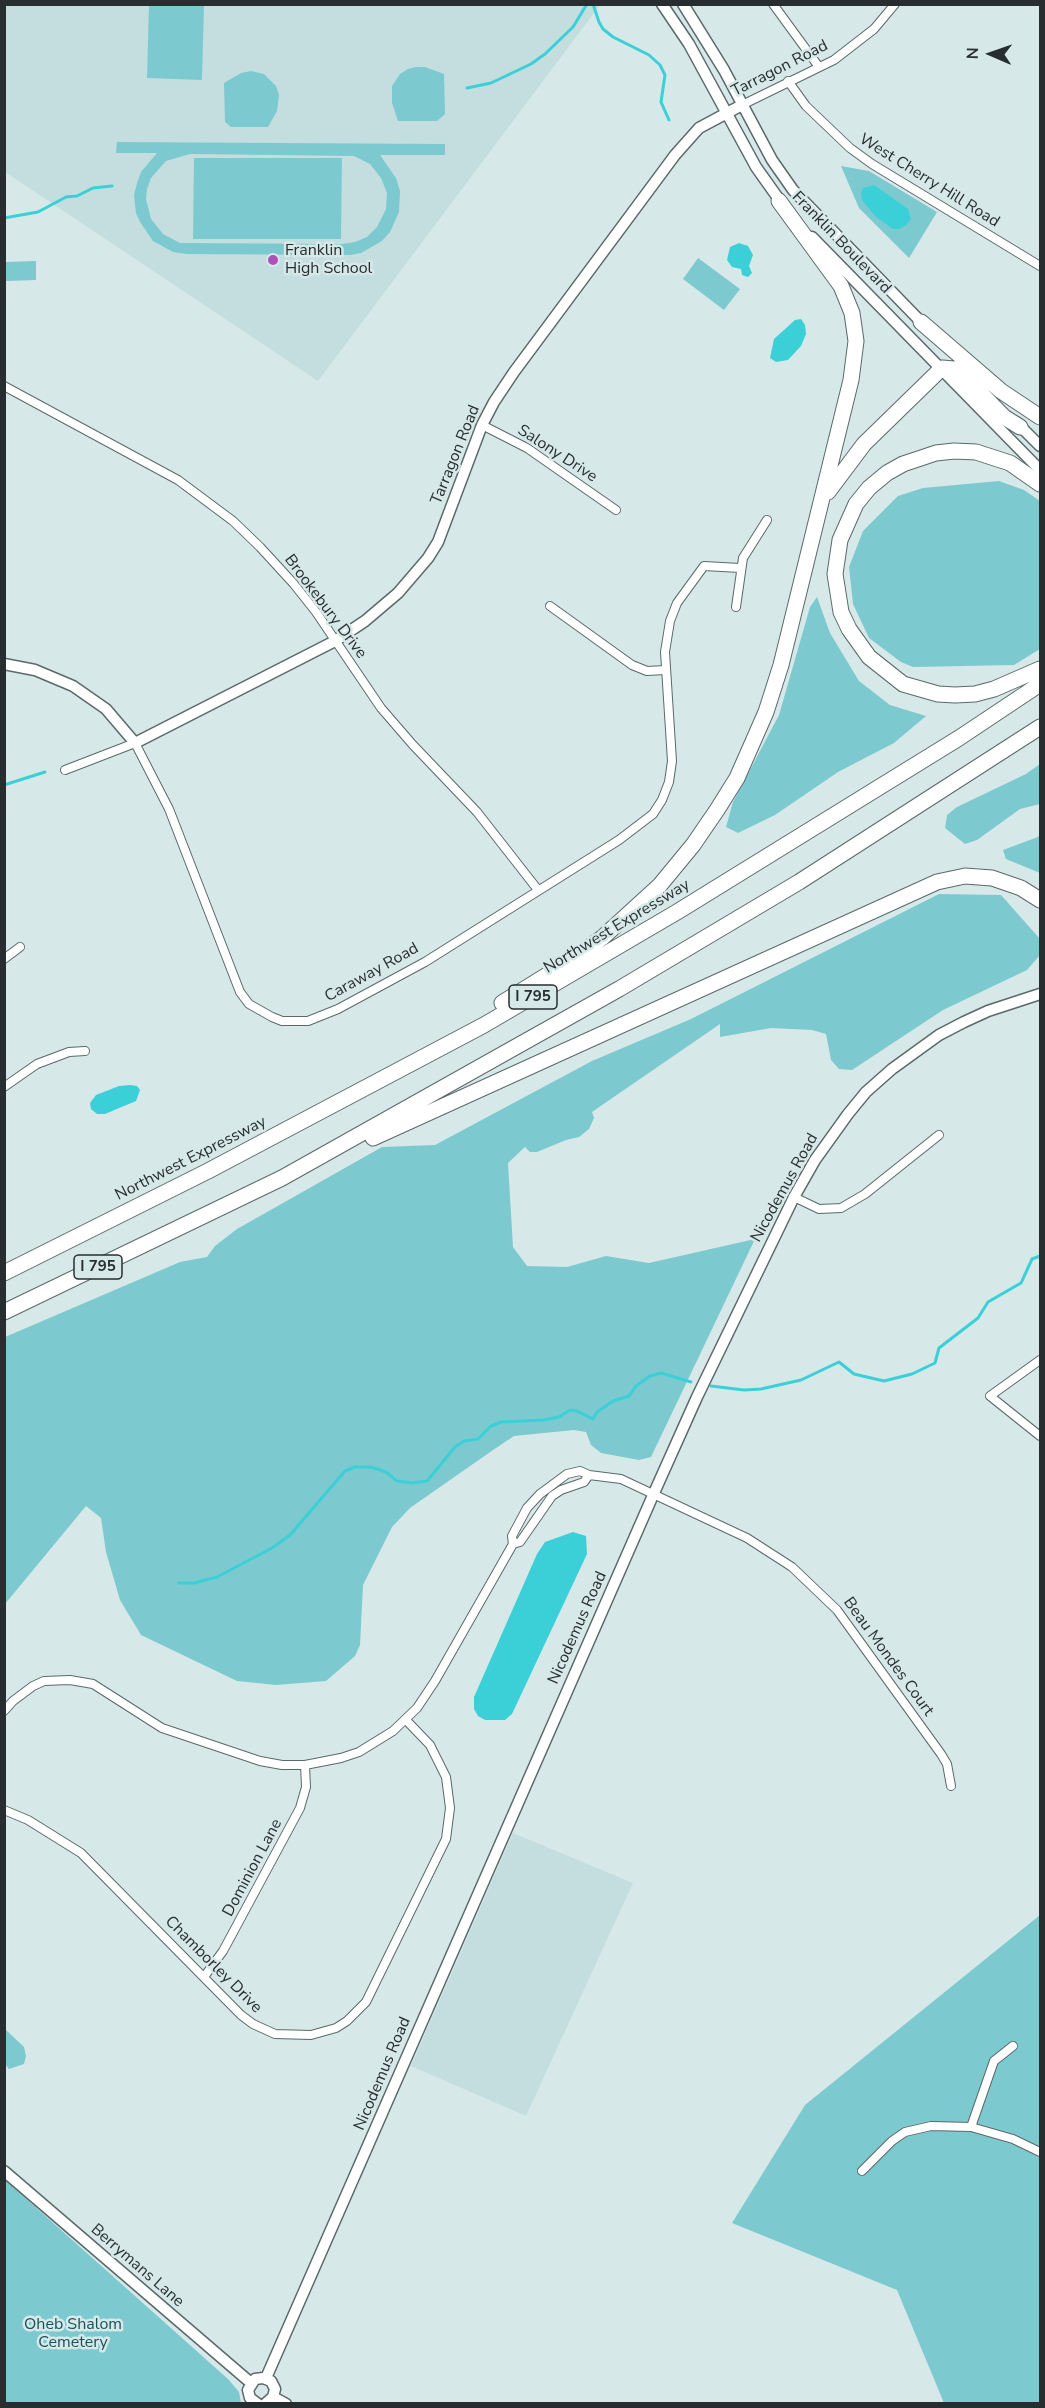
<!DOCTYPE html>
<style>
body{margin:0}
#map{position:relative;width:1045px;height:2408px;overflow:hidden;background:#d7e8e9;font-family:"Nunito Sans",sans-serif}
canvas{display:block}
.frame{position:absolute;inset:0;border:6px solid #282e2f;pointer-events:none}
.north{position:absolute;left:961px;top:24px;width:60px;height:60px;-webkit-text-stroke:4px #d7e8e9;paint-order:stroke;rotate:272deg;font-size:16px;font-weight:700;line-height:24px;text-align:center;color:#282e2f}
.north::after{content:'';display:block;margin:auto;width:21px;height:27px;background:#282e2f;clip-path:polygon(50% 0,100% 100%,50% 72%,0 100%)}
</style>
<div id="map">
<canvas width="1045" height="2408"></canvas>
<div class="frame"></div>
<div class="north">N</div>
</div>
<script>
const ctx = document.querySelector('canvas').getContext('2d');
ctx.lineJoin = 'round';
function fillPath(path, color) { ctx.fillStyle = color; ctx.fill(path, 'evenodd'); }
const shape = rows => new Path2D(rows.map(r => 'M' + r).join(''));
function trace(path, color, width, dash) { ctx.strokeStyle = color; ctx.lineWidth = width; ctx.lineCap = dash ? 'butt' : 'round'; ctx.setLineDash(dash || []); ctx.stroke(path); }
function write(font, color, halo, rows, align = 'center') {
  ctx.font = font + ' "Nunito Sans",sans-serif'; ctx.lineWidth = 5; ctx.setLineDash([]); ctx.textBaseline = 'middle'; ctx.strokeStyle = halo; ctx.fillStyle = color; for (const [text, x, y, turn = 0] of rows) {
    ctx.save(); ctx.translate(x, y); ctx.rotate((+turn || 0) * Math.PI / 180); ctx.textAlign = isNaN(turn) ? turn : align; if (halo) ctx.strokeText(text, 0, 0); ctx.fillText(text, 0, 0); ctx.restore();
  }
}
fillPath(shape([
 [4,5,600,5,318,381,5,172],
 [513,1833,633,1883,526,2116,411,2066]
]), '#c4dedf');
fillPath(shape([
 [149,5,204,5,202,80,147,78],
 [416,67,425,67,444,74,445,114,437,121,398,121,392,103,392,86,400,74,408,69],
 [251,71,264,74,276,86,279,95,277,111,268,127,231,127,225,122,224,83,241,73],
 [117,142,445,144,445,155,380,155,396,178,400,191,399,212,390,232,382,241,361,253,350,255,187,254,173,252,153,241,140,222,136,213,134,195,137,183,141,172,157,153,116,153],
 [190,154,354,156,370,164,381,178,387,193,386,209,377,227,367,237,355,242,342,244,180,243,163,234,151,219,146,199,147,189,151,178,166,161],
 [194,158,342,158,341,239,193,239],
 [841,166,869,171,937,212,909,258,859,208],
 [698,258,740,289,724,310,683,279],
 [36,261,36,280,6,281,6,262],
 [999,481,1024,490,1040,501,1040,649,1014,665,913,667,901,662,869,638,853,604,849,567,863,531,898,496,923,488],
 [817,597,830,633,859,681,890,705,926,716,894,743,838,772,775,815,738,833,726,827,733,802,779,715,810,607],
 [1040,764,1040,804,1020,809,977,840,965,844,945,828,947,815,957,807,1026,774],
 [1040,833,1040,873,1006,859,1003,850,1038,837],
 [939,894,1001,895,1040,939,1040,955,1027,970,943,1010,852,1070,839,1069,831,1060,826,1034,812,1030,771,1028,720,1037,720,1024,592,1112,594,1118,589,1129,579,1137,566,1140,537,1152,530,1152,525,1147,508,1163,513,1247,527,1266,567,1267,606,1256,649,1263,755,1239,651,1457,639,1460,601,1453,591,1445,586,1432,574,1430,514,1436,493,1450,410,1508,392,1527,363,1585,360,1645,355,1656,326,1681,276,1685,237,1681,141,1635,120,1600,106,1552,101,1518,86,1506,5,1604,5,1337,180,1262,207,1257,215,1246,237,1229,382,1147,435,1145,592,1061,691,1019],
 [1040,1915,1040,2403,944,2403,897,2290,732,2223,805,2105],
 [5,2029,24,2047,26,2056,24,2064,9,2069,5,2064],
 [5,2180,228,2379,239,2392,241,2403,5,2403]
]), '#7ccacf');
fillPath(shape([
 [874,185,908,209,911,219,906,225,899,229,893,229,875,216,862,200,861,194,863,188],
 [739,243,748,246,753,255,749,266,752,273,748,277,742,275,741,269,732,267,727,260,730,247],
 [801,319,805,325,806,334,801,346,788,360,776,362,770,358,774,339,795,320],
 [130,1085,137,1086,140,1090,136,1101,105,1114,97,1114,91,1109,90,1103,96,1095,119,1086],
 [573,1532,586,1536,587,1554,512,1714,505,1720,485,1720,478,1716,474,1709,474,1697,537,1554,545,1542]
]), '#3bd0d8');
trace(shape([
 [593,4,599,22,603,29,613,37,649,55,660,65,665,75,661,102,669,120],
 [467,88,491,83,531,64,545,54,573,27,587,4],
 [4,218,38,212,66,197,77,196,93,188,112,186],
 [4,785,45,772],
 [711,1386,744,1390,761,1389,801,1380,839,1362,854,1374,884,1381,912,1374,935,1363,939,1348,978,1318,988,1302,1021,1283,1032,1259,1040,1256],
 [179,1583,194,1583,217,1577,272,1548,290,1535,345,1471,355,1467,371,1467,386,1472,397,1481,412,1483,427,1481,455,1447,464,1441,478,1439,491,1426,501,1422,544,1420,559,1417,570,1410,577,1411,593,1419,597,1412,613,1401,629,1396,636,1386,650,1376,661,1373,691,1382]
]), '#3bd0d8', 3);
const street = shape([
 [773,4,819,67],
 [788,81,806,106,850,148,872,164,1040,266],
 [742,105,834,60,874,29,895,4],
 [4,386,178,480,233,521,260,547,293,583,316,612,381,708,413,745,477,812,538,890],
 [482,425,527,448,616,510],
 [550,606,632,665,647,671,665,670],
 [736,607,743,558,767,520],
 [65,770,135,743,169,809,240,992,249,1004,272,1017,282,1021,308,1021,338,1009,425,962,619,840,653,814,662,800,669,782,672,761,665,652,670,621,677,603,704,566,740,568],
 [4,959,20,947],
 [4,1087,37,1064,69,1052,85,1051],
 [794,1197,819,1209,841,1208,865,1194,939,1135],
 [1040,1360,990,1396,1040,1436],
 [513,1544,512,1536,527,1508,540,1494,567,1474,580,1471,589,1475,621,1479,747,1538,792,1567,837,1610,941,1754,947,1764,951,1786],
 [4,1711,13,1701,33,1686,44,1681,70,1680,93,1684,162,1728,260,1761,282,1765,305,1765,341,1758,359,1752,393,1731,417,1708,435,1681,513,1544,520,1542,552,1496,561,1490,584,1482,589,1475],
 [4,1810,28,1820,81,1853,241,2015,253,2024,275,2034,311,2035,336,2028,347,2021,366,2002,446,1839,450,1808,446,1777,430,1745,406,1720],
 [204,1977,223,1951,300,1808,306,1787,305,1765],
 [971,2127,994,2061,1013,2046],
 [862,2171,892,2141,905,2132,931,2126,971,2127,1013,2139,1040,2152]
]);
const secondary = shape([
 [662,4,689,44,756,167,783,205],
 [683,4,724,70,772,160,793,190,925,326],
 [812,237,1040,470],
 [1016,422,1040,446],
 [4,664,35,670,73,686,106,709,135,743,335,641,365,621,398,593,428,558,438,542,482,425,494,402,514,372,675,155,699,128,742,105],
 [4,2171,251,2383],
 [266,2378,654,1493,697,1397,794,1197,815,1160,848,1114,866,1092,892,1069,939,1035,964,1022,988,1011,1040,994],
 [273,2397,286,2404],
 [258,2404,250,2398,248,2390,255,2379,263,2378,271,2381,275,2389,273,2397,265,2404]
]);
const highway = shape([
 [921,322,1001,391,1040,417],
 [1040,484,1010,463,976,452,954,451,936,453,903,464,887,473,869,488,856,504,840,540,835,574,841,612,849,629,869,657,903,684,938,694,955,695,975,694,994,689,1040,669],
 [828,492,864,444,942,368,954,369,961,373,1004,417,1020,427],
 [502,1003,570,961,602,938,660,885,693,845,717,810,737,778,766,712,781,665,851,380,856,341,852,313,841,286,779,201],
 [373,1138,937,882,965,876,992,878,1021,888,1040,900],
 [4,1273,208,1171,484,1025,677,912,959,738,1040,684],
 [4,1312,282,1178,619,989,799,882,1040,727]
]);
trace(street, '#5a696a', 10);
trace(secondary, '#5a696a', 13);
trace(highway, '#5a696a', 17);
trace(street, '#fff', 8);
trace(secondary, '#fff', 10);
trace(highway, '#fff', 15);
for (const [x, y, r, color] of [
 [273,260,6,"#ad51bc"]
]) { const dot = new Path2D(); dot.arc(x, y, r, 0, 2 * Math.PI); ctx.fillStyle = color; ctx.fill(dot); trace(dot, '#d7e8e9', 2); }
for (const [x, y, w] of [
 [533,997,48],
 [98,1267,48]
]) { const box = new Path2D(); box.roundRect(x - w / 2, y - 12, w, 24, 4.5); ctx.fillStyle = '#d7e8e9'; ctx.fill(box); trace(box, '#282e2f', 1.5); }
write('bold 15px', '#282e2f', null, [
 ["I 795",533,997],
 ["I 795",98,1267]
]);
write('16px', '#282e2f', '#d7e8e9', [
 ["Tarragon Road",780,69,-27],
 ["West Cherry Hill Road",929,181,32],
 ["Franklin Boulevard",841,243,46],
 ["Salony Drive",557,454,33],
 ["Tarragon Road",456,455,-68],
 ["Brookebury Drive",325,607,53],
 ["Northwest Expressway",617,927,-31],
 ["Caraway Road",372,973,-29],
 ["Northwest Expressway",191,1159,-27],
 ["Nicodemus Road",785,1188,-61],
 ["Nicodemus Road",578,1628,-66],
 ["Beau Mondes Court",888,1657,54],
 ["Dominion Lane",253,1868,-62],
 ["Chamborley Drive",213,1965,45],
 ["Nicodemus Road",383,2074,-67],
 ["Berrymans Lane",137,2266,41]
]);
write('16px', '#282e2f', '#d7e8e9', [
 ["Franklin",285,251],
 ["High School",285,269]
], 'left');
write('16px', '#165357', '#d7e8e9', [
 ["Oheb Shalom",73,2325],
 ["Cemetery",73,2343]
]);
</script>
